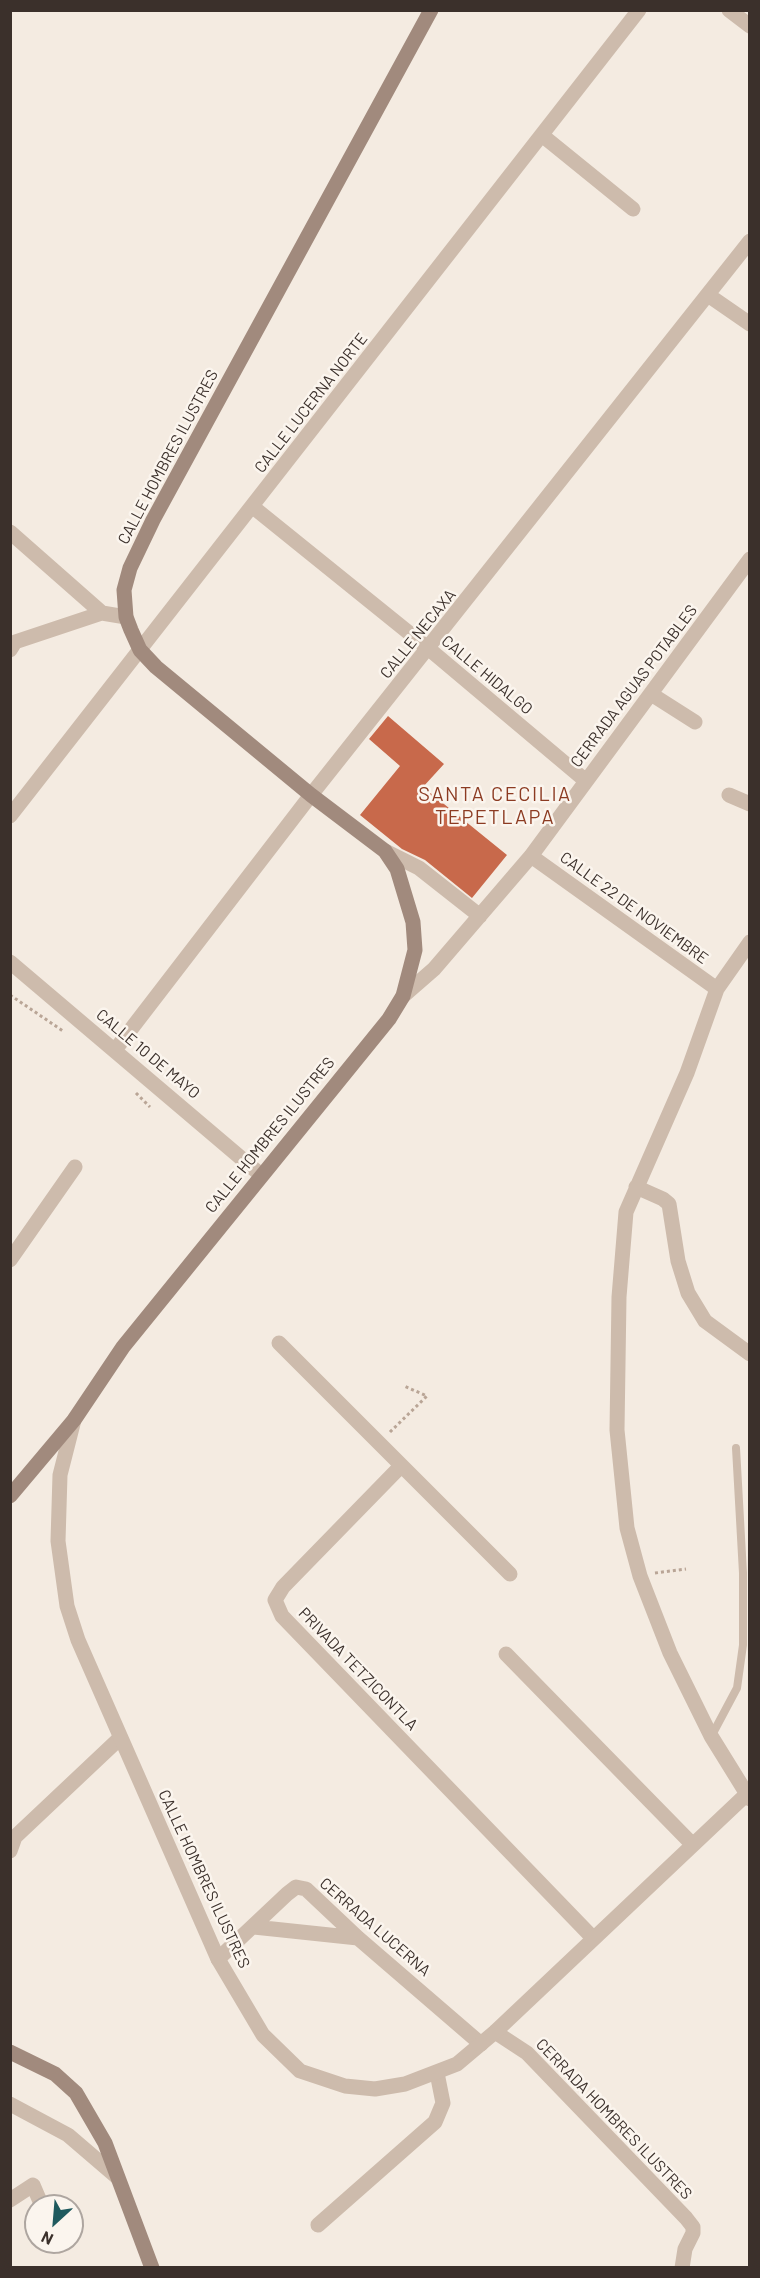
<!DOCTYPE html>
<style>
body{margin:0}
#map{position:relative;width:760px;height:2278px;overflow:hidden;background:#f4ebe1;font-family:Barlow,sans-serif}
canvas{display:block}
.frame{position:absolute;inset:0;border:12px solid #3b302b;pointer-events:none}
.north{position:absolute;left:24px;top:2194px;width:60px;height:60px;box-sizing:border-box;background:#fbf5ee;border:2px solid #aea6a0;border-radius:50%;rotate:206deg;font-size:16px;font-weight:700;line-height:24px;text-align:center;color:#3b302b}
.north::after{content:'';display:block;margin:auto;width:21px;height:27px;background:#1f5a5e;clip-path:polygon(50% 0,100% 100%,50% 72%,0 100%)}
</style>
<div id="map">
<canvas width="760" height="2278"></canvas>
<div class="frame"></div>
<div class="north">N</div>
</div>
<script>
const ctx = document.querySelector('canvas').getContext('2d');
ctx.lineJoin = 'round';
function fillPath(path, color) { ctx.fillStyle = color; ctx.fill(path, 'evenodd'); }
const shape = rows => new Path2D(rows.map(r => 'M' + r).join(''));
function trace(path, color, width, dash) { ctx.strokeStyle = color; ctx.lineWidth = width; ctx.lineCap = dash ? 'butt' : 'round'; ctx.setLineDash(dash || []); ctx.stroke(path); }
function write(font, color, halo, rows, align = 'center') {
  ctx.font = font + ' Barlow,sans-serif'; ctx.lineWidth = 5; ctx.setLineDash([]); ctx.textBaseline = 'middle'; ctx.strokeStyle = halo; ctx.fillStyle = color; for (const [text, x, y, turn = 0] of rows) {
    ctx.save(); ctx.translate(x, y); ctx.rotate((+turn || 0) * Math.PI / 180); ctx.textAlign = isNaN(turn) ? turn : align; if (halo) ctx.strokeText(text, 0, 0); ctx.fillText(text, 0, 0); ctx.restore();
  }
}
fillPath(shape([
 [388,716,444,764,423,787,507,855,472,898,425,860,402,849,360,815,400,766,369,739]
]), '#c8694b');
trace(shape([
 [10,995,63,1031],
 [136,1093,150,1107],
 [390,1432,427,1396,404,1386],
 [655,1573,686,1569]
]), '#b9a596', 3, [3, 3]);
trace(shape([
 [712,1735,737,1688,743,1645,743,1573,736,1448]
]), '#cdbbac', 8);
trace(shape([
 [729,10,750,26],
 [543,136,633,209],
 [708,295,750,324],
 [253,507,429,649,586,781],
 [10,532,102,613],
 [10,650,15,642,102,613,126,617],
 [651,694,695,722],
 [729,795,750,804],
 [10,816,639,10],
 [385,851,419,868,480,916],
 [531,856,717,989],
 [750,942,717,989,687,1073,626,1212,619,1297,617,1430,627,1528,640,1576,670,1653,711,1736,750,1799],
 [10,962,261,1175],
 [403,996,434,969,531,856,750,559],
 [115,1050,311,795,750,241],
 [636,1187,663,1199,669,1204,678,1261,688,1293,705,1321,750,1354],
 [10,1260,75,1167],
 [279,1343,510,1574],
 [400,1467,283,1587,275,1600,282,1616,593,1938],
 [506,1654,692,1844],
 [10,1851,15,1837,120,1738],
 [254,1927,358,1938],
 [218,1959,287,1894,296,1887,306,1889,358,1938,481,2044],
 [495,2032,527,2053,686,2218,693,2227,693,2233,685,2249,682,2268],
 [10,2104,68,2135,117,2177],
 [10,2200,33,2185,42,2206],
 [318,2225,435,2122,443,2103,437,2073],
 [58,2242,59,2246]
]), '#cdbbac', 15);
trace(shape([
 [74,1420,60,1475,58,1541,67,1606,78,1640,218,1959,263,2035,300,2071,345,2086,375,2089,405,2084,457,2064,495,2032,750,1791]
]), '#cdbbac', 15);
trace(shape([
 [10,1496,74,1420,123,1347,389,1019,403,996,415,950,413,922,397,869,385,851,311,795,156,667,140,650,131,630,126,617,124,590,130,568,153,520,431,10],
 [10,2052,55,2074,76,2093,105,2143,152,2268]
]), '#a18a7d', 15);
write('16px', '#3b302b', '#fbf5ee', [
 ["CALLE LUCERNA NORTE",311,403,-52],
 ["CALLE HOMBRES ILUSTRES",168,457,-62],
 ["CALLE NECAXA",418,634,-51],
 ["CALLE HIDALGO",487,675,40],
 ["CERRADA AGUAS POTABLES",634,686,-53],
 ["CALLE 22 DE NOVIEMBRE",634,908,36],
 ["CALLE 10 DE MAYO",148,1054,40],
 ["CALLE HOMBRES ILUSTRES",270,1135,-51],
 ["PRIVADA TETZICONTLA",358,1669,46],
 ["CALLE HOMBRES ILUSTRES",204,1879,65],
 ["CERRADA LUCERNA",375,1927,41],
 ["CERRADA HOMBRES ILUSTRES",614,2119,46]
]);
ctx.letterSpacing = '1.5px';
write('20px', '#8c3b22', '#fbf5ee', [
 ["SANTA CECILIA",495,794],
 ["TEPETLAPA",495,817]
]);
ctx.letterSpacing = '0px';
</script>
